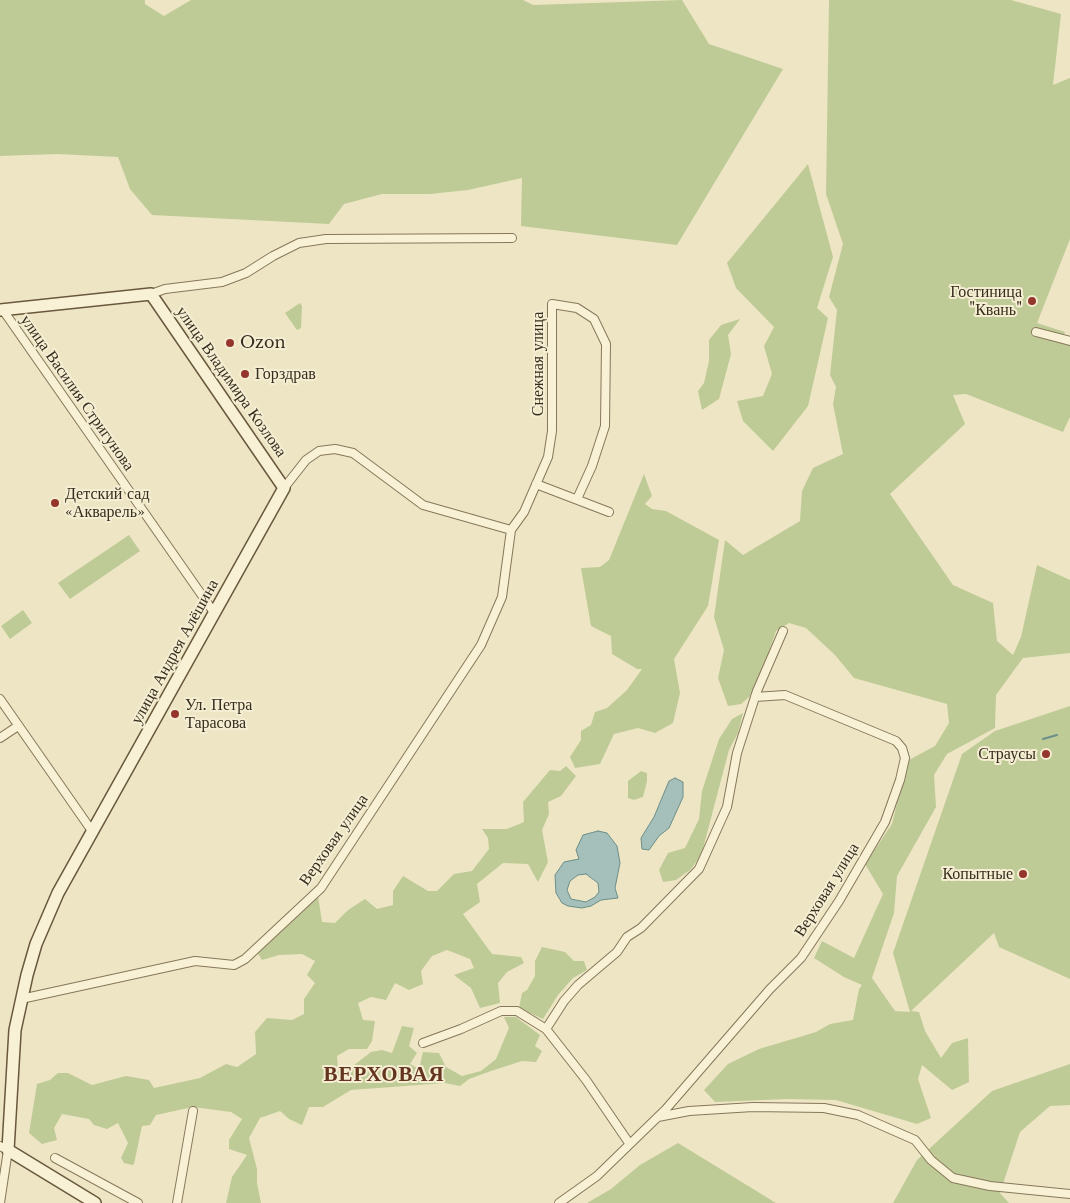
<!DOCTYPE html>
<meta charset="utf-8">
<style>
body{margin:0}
canvas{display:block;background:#ede5c3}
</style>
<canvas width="1070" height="1203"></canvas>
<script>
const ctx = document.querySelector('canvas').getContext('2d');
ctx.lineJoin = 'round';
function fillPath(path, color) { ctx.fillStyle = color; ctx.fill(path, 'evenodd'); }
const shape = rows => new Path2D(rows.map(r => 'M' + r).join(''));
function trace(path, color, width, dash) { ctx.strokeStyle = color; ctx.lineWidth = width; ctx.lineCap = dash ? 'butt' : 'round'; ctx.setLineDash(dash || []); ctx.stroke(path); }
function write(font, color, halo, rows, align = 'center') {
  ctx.font = font + ' "Libre Baskerville",serif'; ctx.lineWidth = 4; ctx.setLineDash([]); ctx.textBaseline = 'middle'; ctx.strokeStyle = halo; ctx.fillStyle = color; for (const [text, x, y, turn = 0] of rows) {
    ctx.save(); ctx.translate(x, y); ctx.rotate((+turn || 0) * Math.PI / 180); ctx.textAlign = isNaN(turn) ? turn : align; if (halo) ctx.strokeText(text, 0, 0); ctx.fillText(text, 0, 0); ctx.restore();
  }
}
fillPath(shape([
 [0,0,145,0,145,4,164,16,191,0,523,0,533,5,682,0,709,44,783,69,677,245,521,226,522,178,468,190,430,194,382,194,344,204,329,224,152,215,130,189,118,157,57,154,0,156],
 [829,0,1011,0,1061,14,1053,85,1070,78,1070,239,1037,323,1065,332,1061,342,1070,345,1070,417,1063,432,966,394,953,395,965,424,890,494,953,585,993,603,997,641,1013,655,1021,637,1037,565,1070,580,1070,653,1023,658,996,695,995,728,947,754,934,775,936,807,897,876,894,913,872,978,895,1011,910,1012,893,953,962,754,995,731,1070,706,1070,979,999,947,994,933,911,1011,919,1012,925,1031,941,1058,952,1043,968,1038,969,1082,952,1090,922,1065,918,1079,931,1118,917,1124,836,1100,787,1099,715,1102,704,1090,728,1064,759,1049,816,1032,830,1024,853,1020,859,989,862,985,844,977,814,958,822,941,854,958,883,894,865,864,892,824,907,761,935,746,949,723,947,704,854,678,835,655,806,628,789,623,776,631,755,692,741,704,728,706,718,678,724,650,714,617,725,540,743,555,800,521,802,491,813,468,843,454,833,404,836,387,830,375,837,310,829,297,843,244,826,194],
 [808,164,833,257,817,308,828,318,808,406,773,451,743,421,737,401,763,396,772,374,764,346,774,327,736,288,727,263],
 [300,303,302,306,301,328,297,330,285,313],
 [740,319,728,335,731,354,719,399,702,410,698,391,704,383,709,361,709,340,721,325],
 [644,474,652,496,645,504,652,509,666,511,719,540,708,606,674,659,680,693,673,723,655,733,638,728,614,734,600,764,575,768,570,757,581,740,581,731,591,725,595,712,607,708,627,690,642,669,637,669,612,654,611,636,591,626,581,568,600,567,609,560],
 [129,535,140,551,70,599,58,583],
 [23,610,32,623,10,639,1,626],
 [743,713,738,733,729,750,701,856,690,870,676,880,663,882,659,870,668,853,685,848,699,819,702,791,719,739,732,719],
 [566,766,576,776,561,796,548,802,549,814,542,830,548,862,538,882,528,864,503,863,477,884,480,902,463,914,492,954,521,957,524,963,507,972,498,983,500,1003,480,1008,471,988,454,975,474,968,470,959,447,950,432,956,421,971,423,984,409,990,395,983,386,1000,371,997,358,1003,363,1020,375,1021,372,1041,367,1049,349,1049,337,1056,338,1068,349,1069,371,1052,382,1050,392,1053,402,1026,414,1028,409,1046,417,1053,410,1064,419,1069,423,1052,439,1053,446,1067,462,1076,481,1071,496,1059,509,1028,504,1017,516,1017,540,1035,535,1046,542,1051,536,1062,522,1061,491,1071,469,1079,460,1086,445,1083,351,1090,323,1107,309,1107,302,1125,289,1119,280,1111,260,1118,249,1138,257,1169,257,1183,261,1203,226,1203,232,1177,247,1155,229,1149,229,1140,242,1119,231,1112,193,1107,156,1115,150,1125,142,1126,134,1164,132,1165,124,1163,121,1158,128,1143,118,1123,107,1129,94,1125,89,1119,62,1114,54,1128,57,1140,42,1144,29,1133,37,1084,50,1080,58,1073,68,1073,92,1085,126,1076,149,1080,154,1088,200,1078,226,1064,237,1067,256,1054,255,1032,267,1018,292,1020,304,1014,304,999,315,983,307,975,315,961,302,954,279,955,262,960,257,952,318,896,322,922,335,923,348,910,365,899,377,909,393,905,393,891,403,876,428,891,437,891,454,874,472,871,489,849,488,838,482,829,507,829,524,822,523,802,550,770,560,771],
 [641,771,647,773,647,781,643,797,634,800,628,798,628,781],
 [542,947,565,952,574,961,584,961,587,970,573,978,558,995,543,1019,519,1008,522,993,527,990,535,976,535,961],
 [1070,1064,1070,1105,1050,1106,1020,1132,1000,1193,1009,1203,893,1203,917,1160,992,1091],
 [678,1143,776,1203,587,1203,611,1189,640,1165]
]), '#bfcb97');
const water = shape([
 [675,778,683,782,683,797,669,828,659,836,649,850,642,849,641,838,654,817,669,781,675,778],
 [598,831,607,833,617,846,620,863,615,888,618,898,601,900,591,906,582,908,568,906,562,903,556,893,555,875,564,862,579,859,576,850,583,835,598,831],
 [586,874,598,883,599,892,595,897,586,902,571,899,567,890,570,881,578,875,586,874]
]);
fillPath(water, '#a5c0bb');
trace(water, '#6c8e89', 1);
trace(shape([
 [1043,739,1057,735]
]), '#6c8e89', 2);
const street = shape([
 [151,294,165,289,222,282,246,273,273,256,299,243,326,239,512,238],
 [3,310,215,614],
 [1036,332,1070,341],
 [536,484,609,512],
 [284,488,306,460,319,451,335,449,353,453,423,505,511,530],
 [0,699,92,831],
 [0,738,18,726],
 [21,999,195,961,234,965,245,959,321,888,481,645,502,597,511,530,524,512,548,457,552,431,552,304,577,308,594,319,606,344,605,426,592,466,577,499],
 [423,1043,461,1029,501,1011,517,1011,546,1029],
 [658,1117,689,1111,753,1107,824,1108,858,1115,915,1140,931,1160,953,1178,990,1186,1070,1194],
 [629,1143,586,1080,546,1029,564,1001,578,985,617,952,627,937,641,928,699,869,727,807,737,753,757,691,783,631],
 [0,1146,8,1150,0,1203],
 [55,1158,138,1203],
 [177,1203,193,1111],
 [559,1203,597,1176,666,1109,770,989,801,958,839,901,885,822,900,780,905,758,902,748,896,741,785,695,755,697]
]);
const secondary = shape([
 [0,310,151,294,284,488,58,893,36,944,27,975,15,1030,8,1150,95,1203]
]);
trace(street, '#87775a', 10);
trace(secondary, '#69583d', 14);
trace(street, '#f8f1d6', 8);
trace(secondary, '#f8f1d6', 11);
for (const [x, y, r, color] of [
 [1032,301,5,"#95362c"],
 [230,343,5,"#95362c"],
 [245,374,5,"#95362c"],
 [55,503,5,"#95362c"],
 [175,714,5,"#95362c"],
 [1046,754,5,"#95362c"],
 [1023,874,5,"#95362c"]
]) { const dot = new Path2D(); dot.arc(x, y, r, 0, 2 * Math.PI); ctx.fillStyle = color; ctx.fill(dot); trace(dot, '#f5eed3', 2); }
write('16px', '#372d1e', '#f5eed3', [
 ["Гостиница",1022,292,"right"],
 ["\"Квань\"",1022,310,"right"],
 ["Ozon",240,343],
 ["Горздрав",255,374],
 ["Детский сад",65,494],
 ["«Акварель»",65,512],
 ["Ул. Петра",185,705],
 ["Тарасова",185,723],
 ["Страусы",1036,754,"right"],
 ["Копытные",1013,874,"right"]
], 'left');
write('16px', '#372d1e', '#f5eed3', [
 ["Снежная улица",538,364,-90],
 ["улица Владимира Козлова",231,382,55],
 ["улица Василия Стригунова",77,393,55],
 ["улица Андрея Алёшина",175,652,-61],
 ["Верховая улица",334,840,-55],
 ["Верховая улица",827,890,-58]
]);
ctx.letterSpacing = '1px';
write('bold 21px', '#63341e', '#f5eed3', [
 ["ВЕРХОВАЯ",384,1075]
]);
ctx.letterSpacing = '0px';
</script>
